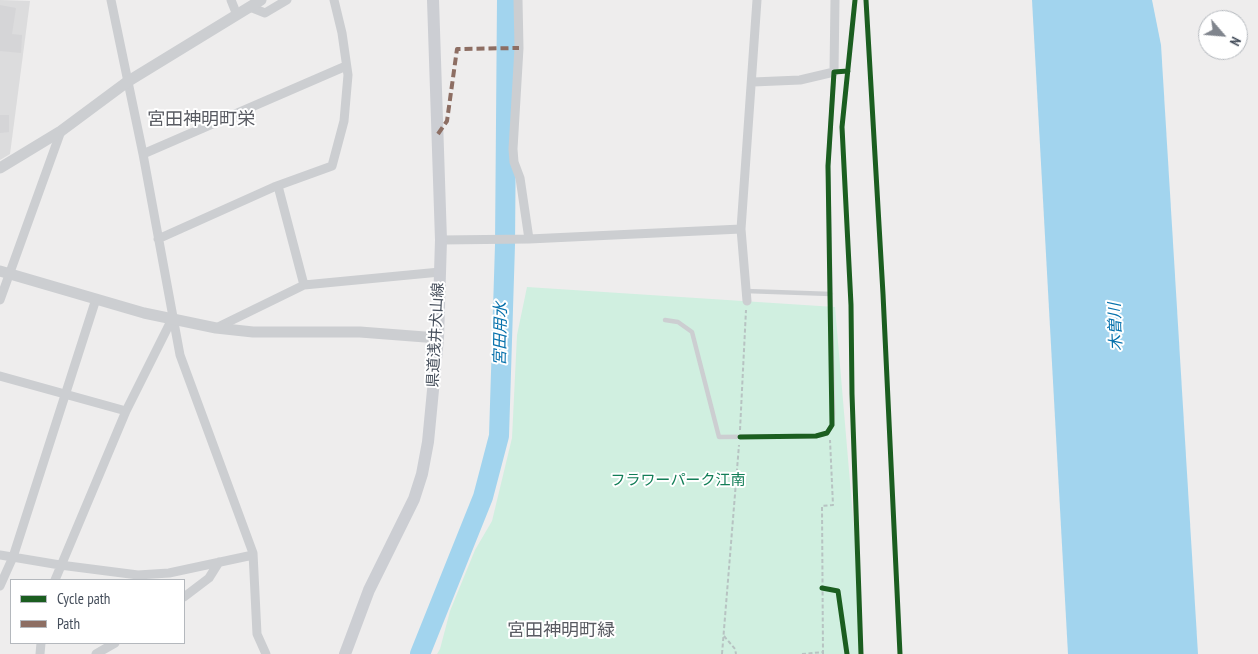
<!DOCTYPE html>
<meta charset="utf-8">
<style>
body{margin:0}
#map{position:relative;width:1258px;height:654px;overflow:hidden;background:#eeeded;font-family:"PT Sans Narrow",sans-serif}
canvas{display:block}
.legend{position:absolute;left:10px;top:579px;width:175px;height:65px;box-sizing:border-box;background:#fff;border:1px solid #b4b8bd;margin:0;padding:6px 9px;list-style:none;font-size:15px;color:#444d5a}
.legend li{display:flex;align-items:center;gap:10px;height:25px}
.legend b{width:25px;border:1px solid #b4b8bd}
.north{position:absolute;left:1198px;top:10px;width:50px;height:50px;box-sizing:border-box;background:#fff;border:1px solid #b4b8bd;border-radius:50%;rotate:117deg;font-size:14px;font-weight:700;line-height:20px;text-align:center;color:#444d5a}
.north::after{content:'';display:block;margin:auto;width:18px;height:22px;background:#80858d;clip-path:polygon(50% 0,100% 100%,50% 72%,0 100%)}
</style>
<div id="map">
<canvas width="1258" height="654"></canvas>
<ul class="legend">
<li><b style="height:6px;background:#1b5e20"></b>Cycle path</li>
<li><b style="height:6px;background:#8d6e63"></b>Path</li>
</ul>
<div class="north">N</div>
</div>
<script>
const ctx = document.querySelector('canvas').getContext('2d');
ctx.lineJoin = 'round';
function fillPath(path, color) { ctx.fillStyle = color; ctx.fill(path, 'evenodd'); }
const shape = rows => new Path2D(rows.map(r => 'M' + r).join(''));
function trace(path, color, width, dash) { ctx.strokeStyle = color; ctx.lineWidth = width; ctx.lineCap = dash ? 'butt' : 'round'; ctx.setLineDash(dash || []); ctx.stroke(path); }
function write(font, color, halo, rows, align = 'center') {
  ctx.font = font + ' "PT Sans Narrow","Noto Sans JP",sans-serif'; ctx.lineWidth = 4; ctx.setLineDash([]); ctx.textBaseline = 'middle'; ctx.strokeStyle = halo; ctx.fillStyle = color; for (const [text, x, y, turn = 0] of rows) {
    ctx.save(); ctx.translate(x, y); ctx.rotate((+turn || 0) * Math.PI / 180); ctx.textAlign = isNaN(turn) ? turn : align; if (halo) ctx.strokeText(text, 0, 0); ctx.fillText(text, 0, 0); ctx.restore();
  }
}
fillPath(shape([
 [0,0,30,1,10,154,0,160]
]), '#dcdcdd');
fillPath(shape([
 [527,287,835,307,859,587,861,654,437,654,440,649,450,611,475,550,492,521,512,438,517,335]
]), '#d0efe0');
fillPath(shape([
 [1032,0,1152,0,1161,45,1198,654,1068,654]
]), '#a2d4ee');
trace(shape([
 [420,654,483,497,499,436,505,245,507,0]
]), '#a2d4ee', 20);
fillPath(shape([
 [0,5,16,8,12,34,22,35,21,53,0,51],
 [0,115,9,115,9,132,0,133]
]), '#d5d5d7');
trace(shape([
 [740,430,746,310],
 [724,636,735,649,736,654],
 [722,654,739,445],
 [802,654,823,652],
 [823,654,822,506,833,505,830,440]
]), '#b7c3c2', 2, [4, 2.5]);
trace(shape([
 [746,291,831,294],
 [665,320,678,322,692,332,719,437,816,436,827,433,832,425,833,413,828,166,834,72]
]), '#ccced1', 4.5);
trace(shape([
 [111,0,143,154,180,355,253,553,257,634,266,654],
 [231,0,237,15],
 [518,0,519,48,513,149,514,162,520,178,529,239],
 [250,7,265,13,287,0],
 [753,82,800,80,834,72,835,0],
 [143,154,346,66],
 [278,186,304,285],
 [158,239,274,187,332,166,344,121,348,75,342,33,334,0],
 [441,240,529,239,741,229],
 [0,300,61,131],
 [747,301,741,229,757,0],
 [216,328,304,285,440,272],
 [0,376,126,411],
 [0,555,60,565,138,575,169,573,253,555],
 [55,580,126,411,172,319],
 [0,586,13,557,96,299],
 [184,597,209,578,219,562],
 [40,654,41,643],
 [96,654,115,643]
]), '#ccced1', 9);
trace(shape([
 [0,168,61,131,127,82,261,0],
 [0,271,144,313,216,328,253,332,360,332,438,338]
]), '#ccced1', 11);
trace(shape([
 [345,654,369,590,414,499,422,474,428,442,438,338,441,240,433,0]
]), '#ccced3', 12);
trace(shape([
 [438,134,447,121,457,49,519,48]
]), '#8d6e63', 4, [8, 4]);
trace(shape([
 [855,0,842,127,851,305,852,394,861,654],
 [866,0,883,294,900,654],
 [740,437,816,436,827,433,832,425,828,166,834,72,848,71],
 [822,588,838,591,847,654]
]), '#1b5e20', 5);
write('15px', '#444d5a', '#fff', [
 ["県道浅井犬山線",436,335,-87]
]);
write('15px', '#127e57', '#fff', [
 ["フラワーパーク江南",678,481]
]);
write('italic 16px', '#0671ac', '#fff', [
 ["木曽川",1116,327,-92],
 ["宮田用水",501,334,-89]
]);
write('18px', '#595b62', '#fff', [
 ["宮田神明町栄",201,120],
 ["宮田神明町緑",561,631]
]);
</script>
